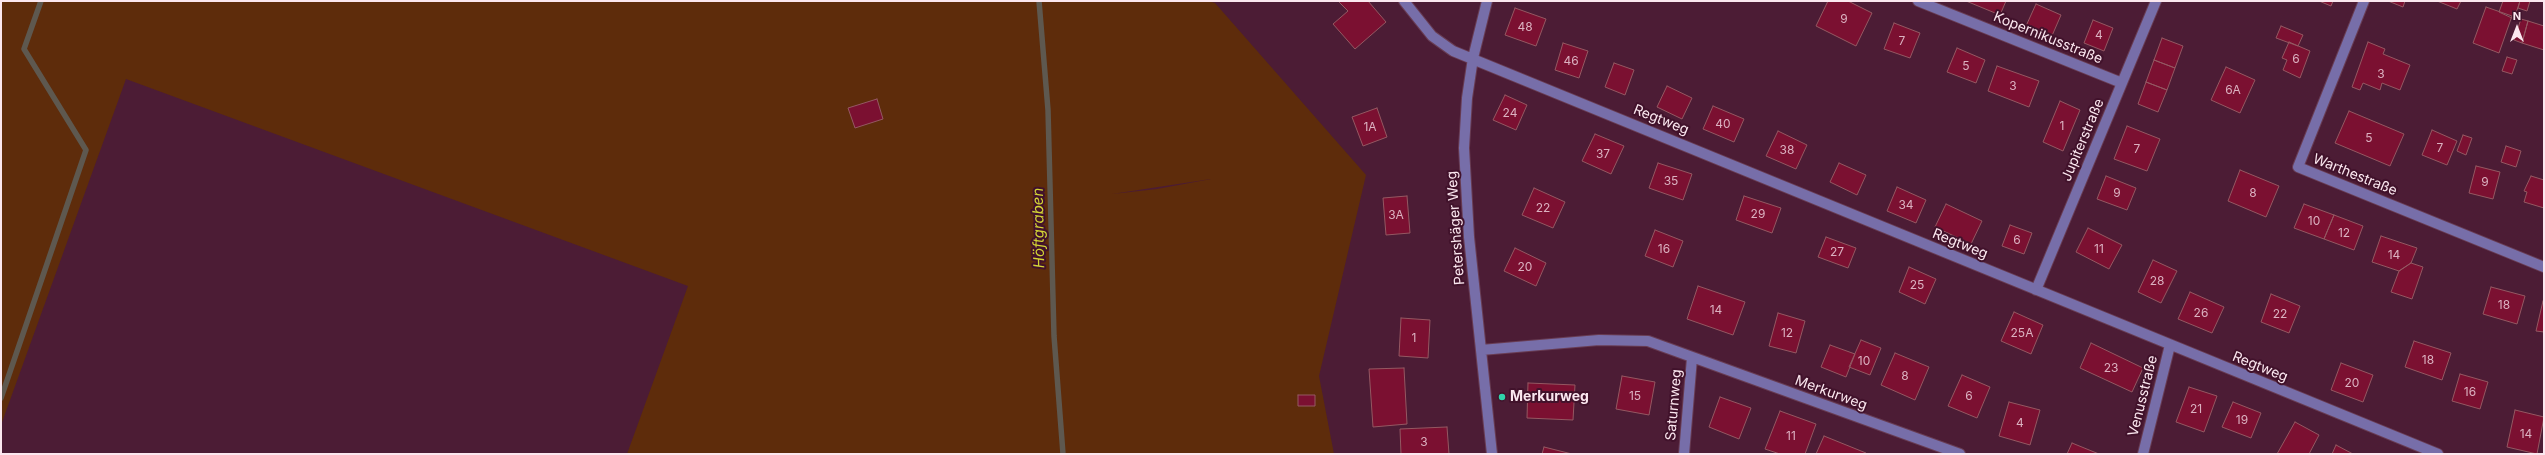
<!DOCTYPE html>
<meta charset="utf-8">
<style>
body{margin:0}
#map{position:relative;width:2545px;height:455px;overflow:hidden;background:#4c1c35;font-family:Inter,sans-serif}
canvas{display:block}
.frame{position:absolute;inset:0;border:2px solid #fbe7ef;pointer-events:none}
.north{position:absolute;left:2497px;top:8px;width:40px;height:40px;-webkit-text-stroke:3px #41122b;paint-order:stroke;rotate:0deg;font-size:11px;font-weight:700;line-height:16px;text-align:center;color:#fbe7ef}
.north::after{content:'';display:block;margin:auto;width:14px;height:18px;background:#fbe7ef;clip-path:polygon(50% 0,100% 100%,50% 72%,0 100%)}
</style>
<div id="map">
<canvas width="2545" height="455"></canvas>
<div class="frame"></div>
<div class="north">N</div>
</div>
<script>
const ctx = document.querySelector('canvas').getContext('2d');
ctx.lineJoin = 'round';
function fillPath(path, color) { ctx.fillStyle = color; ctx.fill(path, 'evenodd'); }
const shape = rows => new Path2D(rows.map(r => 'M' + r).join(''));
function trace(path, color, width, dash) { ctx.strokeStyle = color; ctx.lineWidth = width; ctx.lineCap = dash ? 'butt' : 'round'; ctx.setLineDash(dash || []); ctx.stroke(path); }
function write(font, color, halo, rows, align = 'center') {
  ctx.font = font + ' Inter,sans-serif'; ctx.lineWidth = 4; ctx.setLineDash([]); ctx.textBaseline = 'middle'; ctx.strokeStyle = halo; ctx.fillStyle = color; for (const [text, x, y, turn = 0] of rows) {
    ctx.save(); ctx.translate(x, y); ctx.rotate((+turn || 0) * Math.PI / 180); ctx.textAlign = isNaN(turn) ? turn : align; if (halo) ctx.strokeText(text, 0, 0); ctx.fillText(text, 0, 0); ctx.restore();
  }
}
fillPath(shape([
 [1,1,1208,1,1215,3,1366,175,1319,376,1334,454,627,454,688,286,126,79,1,425],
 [1211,179,1157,189,1112,194]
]), '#5e2c0b');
trace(shape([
 [1039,1,1048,110,1054,336,1063,454],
 [1,398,86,150,24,49,41,1]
]), '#5e584f', 5.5);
const building = shape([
 [1338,1,1368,1,1386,22,1355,49,1333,24,1348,11,1338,1],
 [1828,1,1848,1,1872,13,1856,46,1816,26,1828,1],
 [1966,1,2006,1,2000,15,1966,1],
 [2319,1,2333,1,2331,6,2319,1],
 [2388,1,2405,1,2403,7,2388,1],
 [2437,1,2461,1,2457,9,2437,1],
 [2503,1,2520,1,2514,19,2499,12,2503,1],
 [2520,1,2530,1,2527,11,2518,8,2520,1],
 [2036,4,2061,15,2051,38,2026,26,2036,4],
 [2486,7,2512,16,2499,53,2473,43,2486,7],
 [1515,8,1546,19,1536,46,1505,35,1515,8],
 [2521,19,2528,21,2522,43,2514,40,2521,19],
 [2093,20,2113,28,2104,51,2084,43,2093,20],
 [2528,21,2544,26,2544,50,2522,43,2528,21],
 [1894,23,1920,33,1910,58,1884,49,1894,23],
 [2281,26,2303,35,2298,46,2276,38,2281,26],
 [2162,38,2183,46,2175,68,2154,60,2162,38],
 [2289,42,2310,51,2300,78,2283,70,2287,60,2282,58,2289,42],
 [2368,42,2385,49,2383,54,2410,65,2400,90,2382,83,2380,90,2363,83,2360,90,2352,87,2368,42],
 [1563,43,1588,51,1579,78,1555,70,1563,43],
 [1957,48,1985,60,1976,83,1947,72,1957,48],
 [2507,57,2517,60,2512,74,2502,71,2507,57],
 [2154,60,2175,68,2167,90,2146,82,2154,60],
 [1614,63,1634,70,1625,95,1605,87,1614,63],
 [1997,66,2039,81,2029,107,1988,91,1997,66],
 [2226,67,2255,80,2240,113,2211,100,2226,67],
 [2146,82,2167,90,2158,112,2138,104,2146,82],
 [1667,86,1692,98,1682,119,1657,107,1667,86],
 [1505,95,1527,105,1516,130,1493,120,1505,95],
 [877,99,883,119,855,128,848,108,877,99],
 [2060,101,2080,110,2063,151,2043,142,2060,101],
 [1713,106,1744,119,1734,142,1703,129,1713,106],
 [1377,108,1387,137,1363,146,1352,117,1377,108],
 [2349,111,2404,134,2390,166,2335,143,2349,111],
 [2127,126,2160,139,2147,171,2114,159,2127,126],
 [2432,130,2457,141,2447,165,2422,155,2432,130],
 [1778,131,1807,145,1796,169,1766,156,1778,131],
 [1595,134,1624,146,1611,174,1582,161,1595,134],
 [2463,135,2472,138,2466,155,2457,151,2463,135],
 [2506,146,2521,151,2516,167,2501,162,2506,146],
 [1658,163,1692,174,1683,200,1649,188,1658,163],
 [1839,163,1866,175,1857,195,1830,182,1839,163],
 [2476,166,2500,172,2493,199,2469,193,2476,166],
 [2240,170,2279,186,2266,217,2228,201,2240,170],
 [2106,176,2136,188,2127,210,2097,199,2106,176],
 [2531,176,2544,180,2544,208,2524,202,2527,192,2524,191,2531,176],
 [1897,187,1926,200,1916,223,1887,211,1897,187],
 [1534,188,1565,202,1553,228,1522,215,1534,188],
 [1407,196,1410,233,1386,235,1383,198,1407,196],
 [1744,196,1781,208,1772,233,1736,220,1744,196],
 [1946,204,1982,221,1971,244,1935,227,1946,204],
 [2304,204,2334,215,2324,239,2294,228,2304,204],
 [2334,215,2363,226,2354,250,2324,239,2334,215],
 [2010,225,2032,233,2024,254,2002,246,2010,225],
 [2088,228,2122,245,2109,269,2076,252,2088,228],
 [1655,230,1683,241,1673,267,1645,256,1655,230],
 [2381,236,2417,248,2411,263,2399,271,2372,262,2381,236],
 [1826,237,1856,248,1848,268,1818,257,1826,237],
 [1515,248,1546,263,1536,286,1504,271,1515,248],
 [2153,260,2177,271,2161,303,2138,292,2153,260],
 [2411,263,2423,267,2412,299,2391,292,2399,271,2411,263],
 [1909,267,1936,279,1925,304,1899,292,1909,267],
 [1698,286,1745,302,1733,335,1687,319,1698,286],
 [2491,287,2525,296,2517,324,2483,314,2491,287],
 [2190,292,2224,307,2212,333,2178,319,2190,292],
 [2271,294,2300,306,2289,333,2261,322,2271,294],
 [2543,301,2544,301,2544,332,2536,331,2543,301],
 [2014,312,2043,325,2031,354,2001,341,2014,312],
 [1778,313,1805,321,1796,353,1769,346,1778,313],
 [1401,318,1430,320,1428,358,1399,356,1401,318],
 [1861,340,1881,348,1870,375,1849,367,1861,340],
 [2414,341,2451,353,2442,380,2405,367,2414,341],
 [2091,343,2143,368,2132,392,2080,368,2091,343],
 [1830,345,1855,354,1846,377,1821,367,1830,345],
 [1895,353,1929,367,1915,400,1881,385,1895,353],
 [2341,363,2373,375,2363,402,2331,390,2341,363],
 [1404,368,1407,424,1373,427,1369,369,1404,368],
 [2460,374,2488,382,2480,409,2452,401,2460,374],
 [1962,375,1990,387,1977,418,1948,406,1962,375],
 [1622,376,1655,382,1649,415,1616,409,1622,376],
 [1528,383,1575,385,1573,420,1527,418,1528,383],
 [2189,387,2217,396,2204,432,2176,422,2189,387],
 [1298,395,1315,395,1315,406,1298,406,1298,395],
 [1720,397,1751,408,1739,439,1709,427,1720,397],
 [2009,402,2040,410,2030,445,1999,436,2009,402],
 [2233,402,2261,413,2251,438,2222,427,2233,402],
 [2515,410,2544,417,2537,454,2507,447,2515,410],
 [1780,411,1816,424,1805,454,1780,454,1765,449,1780,411],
 [2295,422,2319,435,2309,454,2277,454,2295,422],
 [1447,427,1449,454,1401,454,1400,429,1447,427],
 [1824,436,1866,453,1865,454,1816,454,1824,436],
 [2072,443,2099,454,2067,454,2072,443],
 [2336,445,2353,454,2332,454,2336,445],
 [1544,447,1572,454,1542,454,1544,447]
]);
fillPath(building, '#7b1031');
trace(building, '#945862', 1);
const minor = shape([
 [1404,1,1432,36,1453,51,2438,454],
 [1487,1,1473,58,1467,98,1464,148,1469,237,1492,454],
 [1918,1,2122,83],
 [2364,1,2298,167,2544,267],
 [2036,290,2156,1],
 [1481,350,1599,340,1648,341,1960,454],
 [1684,454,1692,358],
 [2143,454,2170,345]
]);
trace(minor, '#683c53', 12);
trace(minor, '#776ea9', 10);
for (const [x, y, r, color] of [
 [1502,397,4,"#30d4a9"]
]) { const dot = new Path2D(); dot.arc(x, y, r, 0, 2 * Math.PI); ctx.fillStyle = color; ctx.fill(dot); trace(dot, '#41122b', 1.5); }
write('12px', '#dbb1c0', null, [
 ["9",1844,19],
 ["48",1525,27],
 ["4",2099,35],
 ["7",1902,41],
 ["6",2296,59],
 ["46",1571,61],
 ["5",1966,66],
 ["3",2381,74],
 ["3",2013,86],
 ["6A",2233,90],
 ["24",1510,113],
 ["40",1723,124],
 ["1",2062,126],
 ["1A",1370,127],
 ["5",2369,138],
 ["7",2440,148],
 ["7",2137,149],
 ["38",1787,150],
 ["37",1603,154],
 ["35",1671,181],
 ["9",2485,182],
 ["9",2117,193],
 ["8",2253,193],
 ["34",1906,205],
 ["22",1543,208],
 ["29",1758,214],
 ["3A",1396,215],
 ["10",2314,221],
 ["12",2344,233],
 ["6",2017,240],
 ["16",1664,249],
 ["11",2099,249],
 ["27",1837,252],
 ["14",2394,255],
 ["20",1525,267],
 ["28",2157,281],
 ["25",1917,285],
 ["18",2504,305],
 ["14",1716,310],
 ["26",2201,313],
 ["22",2280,314],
 ["12",1787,333],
 ["25A",2022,333],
 ["1",1414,338],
 ["18",2428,360],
 ["10",1864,361],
 ["23",2111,368],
 ["8",1905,376],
 ["20",2352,383],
 ["16",2470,392],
 ["15",1635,396],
 ["6",1969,396],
 ["21",2196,409],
 ["19",2242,420],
 ["4",2020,423],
 ["14",2526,434],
 ["11",1791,436],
 ["3",1424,442]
]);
write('14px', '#fbe7ef', '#41122b', [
 ["Kopernikusstraße",2048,38,22],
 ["Regtweg",1661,120,22],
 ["Jupiterstraße",2083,140,-67],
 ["Warthestraße",2355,175,22],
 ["Petershäger Weg",1456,228,-94],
 ["Regtweg",1960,244,22],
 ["Regtweg",2260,367,22],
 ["Merkurweg",1831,393,20],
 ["Venusstraße",2143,396,-76],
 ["Saturnweg",1674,405,-85]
]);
write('bold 14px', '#fbe7ef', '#41122b', [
 ["Merkurweg",1510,397]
], 'left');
write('italic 15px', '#d3d435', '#41122b', [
 ["Höftgraben",1039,228,-91]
]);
</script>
